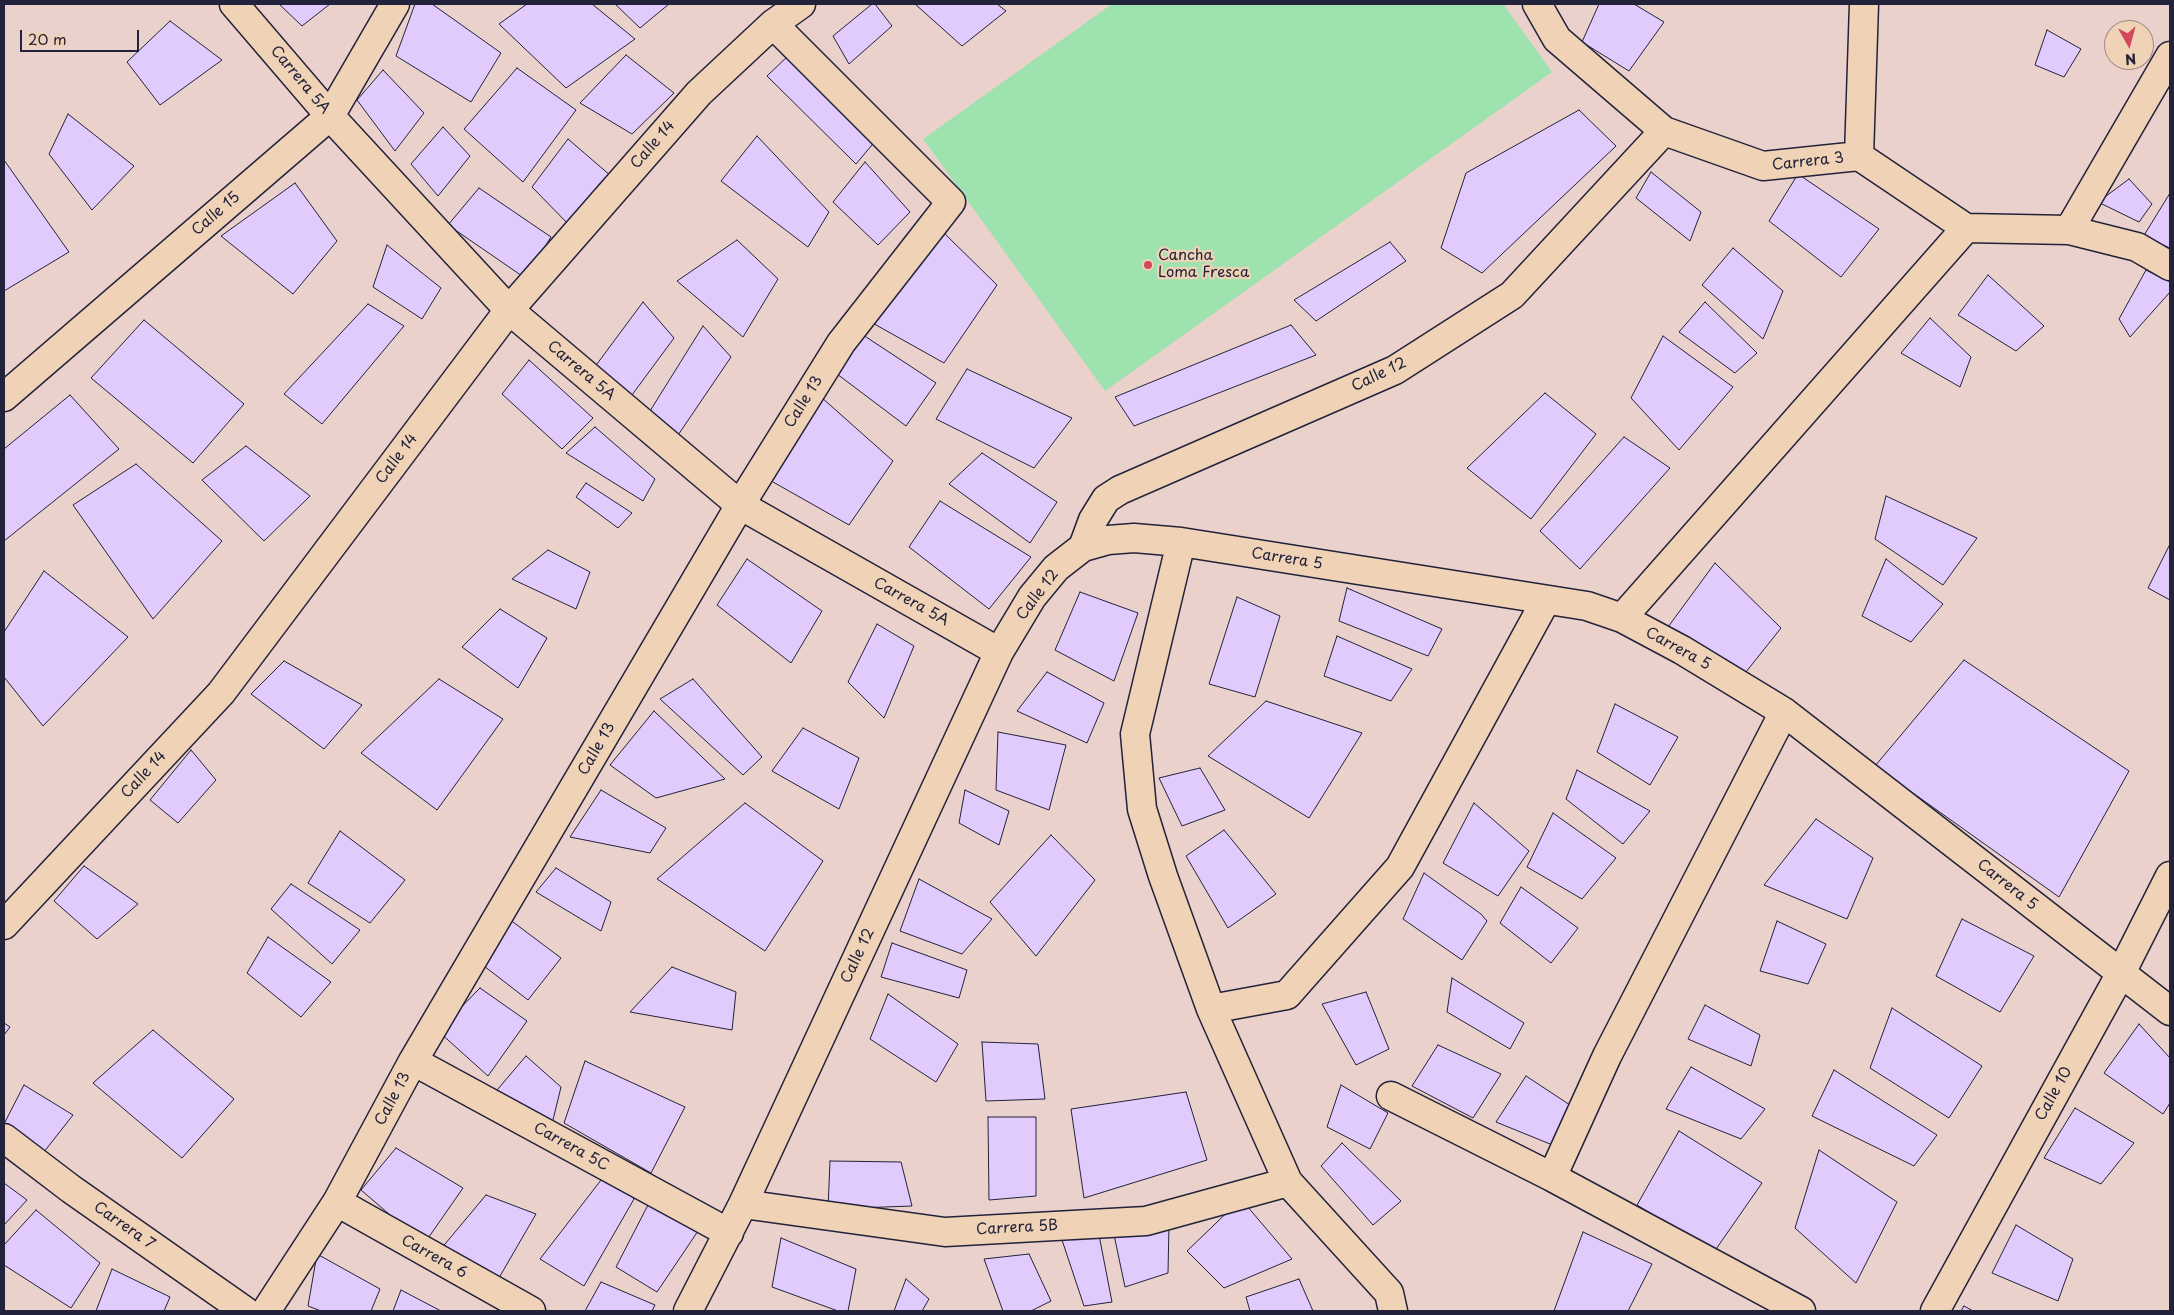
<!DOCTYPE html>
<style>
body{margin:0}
#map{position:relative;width:2174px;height:1315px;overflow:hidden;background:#ebd1cb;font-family:"Playpen Sans",sans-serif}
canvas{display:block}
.frame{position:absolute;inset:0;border:5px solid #22223b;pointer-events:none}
.north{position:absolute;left:2104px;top:20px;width:50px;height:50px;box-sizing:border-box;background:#f0d3b6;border:1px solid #9e8c85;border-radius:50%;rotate:173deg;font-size:14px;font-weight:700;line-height:20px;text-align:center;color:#22223b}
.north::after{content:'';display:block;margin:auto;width:18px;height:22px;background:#d1495b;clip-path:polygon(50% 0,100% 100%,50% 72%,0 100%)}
.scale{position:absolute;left:20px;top:30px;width:119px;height:22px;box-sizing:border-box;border:2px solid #22223b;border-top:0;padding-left:6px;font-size:15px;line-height:18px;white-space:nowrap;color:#22223b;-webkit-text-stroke:4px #f0d3b6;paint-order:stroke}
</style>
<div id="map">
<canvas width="2174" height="1315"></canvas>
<div class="frame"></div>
<div class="north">N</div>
<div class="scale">20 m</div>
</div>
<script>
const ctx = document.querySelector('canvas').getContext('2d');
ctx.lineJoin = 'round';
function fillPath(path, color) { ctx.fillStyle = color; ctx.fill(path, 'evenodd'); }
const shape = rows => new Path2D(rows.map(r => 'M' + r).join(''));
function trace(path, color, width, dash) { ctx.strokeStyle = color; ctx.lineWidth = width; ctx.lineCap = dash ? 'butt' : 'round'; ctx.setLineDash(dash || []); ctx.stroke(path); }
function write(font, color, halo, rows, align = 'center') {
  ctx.font = font + ' "Playpen Sans",sans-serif'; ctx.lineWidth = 4.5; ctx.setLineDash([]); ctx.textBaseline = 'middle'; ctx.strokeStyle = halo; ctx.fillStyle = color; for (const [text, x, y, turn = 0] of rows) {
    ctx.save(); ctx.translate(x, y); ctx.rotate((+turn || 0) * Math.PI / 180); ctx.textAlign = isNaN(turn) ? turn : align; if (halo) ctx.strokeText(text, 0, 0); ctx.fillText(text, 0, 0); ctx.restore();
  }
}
fillPath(shape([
 [1112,4,1503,4,1552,72,1105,391,923,139]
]), '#9ee3af');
const building = shape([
 [279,4,330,4,302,26,279,4],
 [415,4,432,4,501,53,471,102,396,56,415,4],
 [527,4,592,4,635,39,566,88,499,24,527,4],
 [615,4,669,4,640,28,615,4],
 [872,4,875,4,892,26,849,64,833,36,872,4],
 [915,4,997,4,1006,11,962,46,915,4],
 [1599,4,1634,4,1664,22,1629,71,1582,42,1599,4],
 [170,21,222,60,160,105,127,62,170,21],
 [2047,30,2081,49,2064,77,2035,65,2047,30],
 [626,55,674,93,632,134,580,103,626,55],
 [788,56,877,139,856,164,767,76,788,56],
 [517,68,576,110,523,182,464,129,517,68],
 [383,70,424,113,395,151,357,100,383,70],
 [1579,110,1616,146,1482,273,1441,248,1466,173,1579,110],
 [68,114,134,166,92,210,49,154,68,114],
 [443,127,470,156,438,196,411,164,443,127],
 [757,136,829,212,808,247,721,181,757,136],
 [568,139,611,176,573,229,532,187,568,139],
 [4,160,69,252,4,291,4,160],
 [865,162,910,212,878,245,833,202,865,162],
 [1651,172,1701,212,1690,241,1636,198,1651,172],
 [1798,174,1879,229,1841,277,1769,221,1798,174],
 [2129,179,2152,204,2139,222,2098,202,2129,179],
 [295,183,337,241,293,294,221,236,295,183],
 [479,188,551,237,525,278,448,225,479,188],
 [2170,193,2170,248,2143,237,2170,193],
 [944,233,997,285,944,363,869,321,944,233],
 [737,240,778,279,743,337,677,281,737,240],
 [1390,242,1406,261,1316,321,1294,300,1390,242],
 [387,245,441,288,422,319,373,287,387,245],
 [1733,248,1783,291,1763,339,1702,285,1733,248],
 [2146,270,2170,282,2170,292,2130,337,2119,319,2146,270],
 [1988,275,2044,326,2016,351,1958,315,1988,275],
 [643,302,674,338,629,399,591,372,643,302],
 [1705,302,1757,353,1735,373,1679,332,1705,302],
 [368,304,404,326,322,424,284,394,368,304],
 [1930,318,1971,357,1960,387,1901,353,1930,318],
 [144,320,244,404,193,463,91,378,144,320],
 [1291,325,1316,355,1134,426,1115,397,1291,325],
 [703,326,731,357,674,441,645,419,703,326],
 [857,331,936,383,906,426,837,374,857,331],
 [1663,336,1733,387,1679,450,1631,398,1663,336],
 [529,360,593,418,562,449,502,394,529,360],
 [967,369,1072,418,1034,468,936,419,967,369],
 [1545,393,1596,434,1531,519,1467,468,1545,393],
 [70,395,119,449,4,541,4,449,70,395],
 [821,397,893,461,849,525,766,478,821,397],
 [595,427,655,479,643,501,566,453,595,427],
 [1624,437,1670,468,1580,569,1540,531,1624,437],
 [246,446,310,496,264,541,202,480,246,446],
 [982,453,1057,502,1030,543,949,484,982,453],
 [136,464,222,541,153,619,73,505,136,464],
 [586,483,632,513,618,528,576,497,586,483],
 [1886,496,1977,538,1943,585,1875,539,1886,496],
 [940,501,1031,557,989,609,909,547,940,501],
 [2170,544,2170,600,2148,588,2170,544],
 [548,550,590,572,576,609,512,579,548,550],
 [747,559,822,611,791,663,717,605,747,559],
 [1886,559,1943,604,1911,642,1862,616,1886,559],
 [1715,563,1781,628,1742,677,1668,627,1715,563],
 [44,571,128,637,43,726,4,677,4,632,44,571],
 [1347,588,1442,629,1428,656,1339,621,1347,588],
 [1080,592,1138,613,1114,681,1055,650,1080,592],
 [1237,597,1280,616,1255,697,1209,684,1237,597],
 [500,609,547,638,518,688,462,647,500,609],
 [877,624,914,646,884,718,848,682,877,624],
 [1337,636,1412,669,1391,701,1324,676,1337,636],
 [1964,660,2129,771,2059,897,1875,766,1964,660],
 [284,661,362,705,324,749,251,694,284,661],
 [1047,672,1104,703,1087,743,1017,711,1047,672],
 [439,679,503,719,437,810,361,753,439,679],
 [693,679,762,757,743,775,660,699,693,679],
 [1266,701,1362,733,1309,818,1208,756,1266,701],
 [1615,704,1678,737,1650,785,1597,752,1615,704],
 [654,711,725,779,656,798,610,765,654,711],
 [803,728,859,758,839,809,772,771,803,728],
 [998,732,1066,745,1049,810,996,790,998,732],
 [191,750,216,780,178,823,150,800,191,750],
 [1200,768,1225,810,1182,826,1159,778,1200,768],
 [1577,770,1650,811,1623,844,1566,799,1577,770],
 [601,790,666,828,650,853,570,837,601,790],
 [965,790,1009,811,999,845,959,823,965,790],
 [745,803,823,861,765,951,657,879,745,803],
 [1474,803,1529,851,1498,896,1443,863,1474,803],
 [1553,813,1616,858,1582,899,1527,867,1553,813],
 [1816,819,1873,858,1847,919,1764,885,1816,819],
 [1224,830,1276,894,1228,928,1186,856,1224,830],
 [340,831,405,880,370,923,308,883,340,831],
 [1051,835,1095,880,1036,956,990,902,1051,835],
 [84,866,138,904,97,939,54,901,84,866],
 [556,868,611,902,601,931,536,892,556,868],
 [1424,873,1481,914,1487,921,1462,960,1403,919,1424,873],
 [919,879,992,919,962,954,900,931,919,879],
 [291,884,360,930,332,964,271,909,291,884],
 [1521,887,1578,928,1551,963,1500,923,1521,887],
 [509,919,561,958,528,1000,484,966,509,919],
 [1962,919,2034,956,2000,1012,1936,976,1962,919],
 [1777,921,1826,944,1808,984,1760,971,1777,921],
 [268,937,331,982,301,1017,247,973,268,937],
 [892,943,967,970,959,998,881,977,892,943],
 [672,967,736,992,732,1030,630,1012,672,967],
 [1452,978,1524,1023,1510,1049,1447,1012,1452,978],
 [480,988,527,1021,488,1076,438,1031,480,988],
 [1366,992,1389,1049,1356,1065,1322,1004,1366,992],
 [888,994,958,1044,936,1082,870,1039,888,994],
 [1705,1005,1760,1035,1751,1066,1688,1039,1705,1005],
 [1892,1008,1982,1066,1949,1118,1870,1068,1892,1008],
 [4,1023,10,1027,4,1035,4,1023],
 [2139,1024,2170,1058,2170,1103,2163,1114,2104,1073,2139,1024],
 [153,1030,234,1099,182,1158,93,1083,153,1030],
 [982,1042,1038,1044,1045,1099,986,1101,982,1042],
 [1438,1045,1501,1074,1473,1118,1412,1086,1438,1045],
 [526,1056,561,1087,551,1128,492,1096,526,1056],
 [585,1061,685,1107,651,1173,564,1123,585,1061],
 [1691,1067,1765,1109,1741,1139,1666,1109,1691,1067],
 [1834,1070,1937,1135,1914,1166,1812,1116,1834,1070],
 [1526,1076,1573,1107,1555,1146,1496,1122,1526,1076],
 [24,1085,73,1115,40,1157,4,1129,4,1124,24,1085],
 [1341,1085,1388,1113,1370,1149,1327,1127,1341,1085],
 [1186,1092,1207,1160,1084,1198,1071,1109,1186,1092],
 [2075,1108,2134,1143,2101,1184,2044,1158,2075,1108],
 [988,1117,1036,1117,1036,1196,989,1200,988,1117],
 [1679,1131,1762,1183,1714,1252,1637,1205,1679,1131],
 [1342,1143,1401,1201,1373,1225,1321,1166,1342,1143],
 [396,1148,463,1188,424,1244,361,1190,396,1148],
 [1819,1150,1897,1202,1856,1283,1795,1228,1819,1150],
 [830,1161,901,1162,912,1206,828,1209,830,1161],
 [608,1171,634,1199,584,1286,540,1259,608,1171],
 [4,1183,27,1200,4,1225,4,1183],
 [486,1195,536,1214,496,1283,435,1256,486,1195],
 [1241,1199,1292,1259,1224,1288,1187,1251,1241,1199],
 [648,1205,700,1228,657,1292,616,1267,648,1205],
 [36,1210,100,1263,71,1308,4,1265,4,1245,36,1210],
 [1169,1224,1168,1273,1125,1287,1113,1230,1169,1224],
 [2016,1225,2073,1259,2058,1301,1992,1273,2016,1225],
 [1583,1232,1652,1264,1628,1311,1554,1311,1583,1232],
 [1099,1235,1112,1302,1084,1306,1061,1237,1099,1235],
 [781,1238,856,1269,848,1311,838,1311,772,1287,781,1238],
 [317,1254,380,1289,371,1311,321,1311,308,1306,317,1254],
 [1029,1254,1051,1301,1031,1311,1003,1311,984,1259,1029,1254],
 [112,1269,170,1297,164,1311,96,1311,112,1269],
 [906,1279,929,1299,922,1311,894,1311,906,1279],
 [1299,1279,1313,1311,1250,1311,1246,1297,1299,1279],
 [601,1282,655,1305,652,1311,585,1311,601,1282],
 [401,1290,441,1311,393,1311,401,1290],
 [1964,1306,1973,1311,1961,1311,1964,1306]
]);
fillPath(building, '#e0cbfc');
trace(building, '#22223b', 1);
const minor = shape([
 [234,4,330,116,509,310,740,505,999,652],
 [1537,4,1557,39,1664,131,1763,166,1859,156,1966,228,2069,230,2137,247,2170,266],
 [1859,156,1864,4],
 [2069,230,2170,56],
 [4,397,330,116,395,4],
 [1181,542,1135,734,1142,809,1163,876,1211,1009,1288,1182,1389,1293,1393,1311],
 [1083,547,1108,540,1134,538,1181,542,1587,606,1622,618,1682,650,1784,712,2170,1011],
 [1622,618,1966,228],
 [4,925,221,693,509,310,699,93,773,24,801,4],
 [1211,1009,1287,995,1400,867,1546,600],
 [413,1061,729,1233],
 [1391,1096,1552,1177,1801,1311],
 [4,1138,71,1189,245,1311],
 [1552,1177,1607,1056,1784,712],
 [337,1202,531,1311],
 [743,1204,945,1232,1146,1221,1288,1182],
 [266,1311,337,1202,413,1061,740,505,841,343,951,202,773,24],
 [688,1311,743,1204,999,652,1032,597,1056,568,1083,547,1093,520,1106,499,1120,490,1395,370,1512,295,1664,131],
 [1935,1311,2121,973,2170,876]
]);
trace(minor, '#22223b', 31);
trace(minor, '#f0d3b6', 28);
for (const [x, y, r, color] of [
 [1148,265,5,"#d1495b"]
]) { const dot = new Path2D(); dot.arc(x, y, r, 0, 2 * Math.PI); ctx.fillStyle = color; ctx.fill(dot); trace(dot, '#f0d3b6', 2); }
write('15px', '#22223b', '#f0d3b6', [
 ["Carrera 5A",300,80,50],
 ["Calle 14",653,145,-49],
 ["Carrera 3",1808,162,-6],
 ["Calle 15",216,214,-41],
 ["Carrera 5A",581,371,40],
 ["Calle 12",1379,375,-26],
 ["Calle 13",804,402,-58],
 ["Calle 14",397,459,-53],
 ["Carrera 5",1287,559,9],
 ["Calle 12",1038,595,-53],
 ["Carrera 5A",911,602,29],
 ["Carrera 5",1678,649,29],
 ["Calle 13",597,749,-60],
 ["Calle 14",144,775,-47],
 ["Carrera 5",2007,885,38],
 ["Calle 12",858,956,-65],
 ["Calle 10",2054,1094,-61],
 ["Calle 13",393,1099,-62],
 ["Carrera 5C",571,1147,29],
 ["Carrera 7",124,1226,35],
 ["Carrera 5B",1017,1228,-3],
 ["Carrera 6",434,1257,29]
]);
write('15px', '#22223b', '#f0d3b6', [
 ["Cancha",1158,256],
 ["Loma Fresca",1158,273]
], 'left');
</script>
